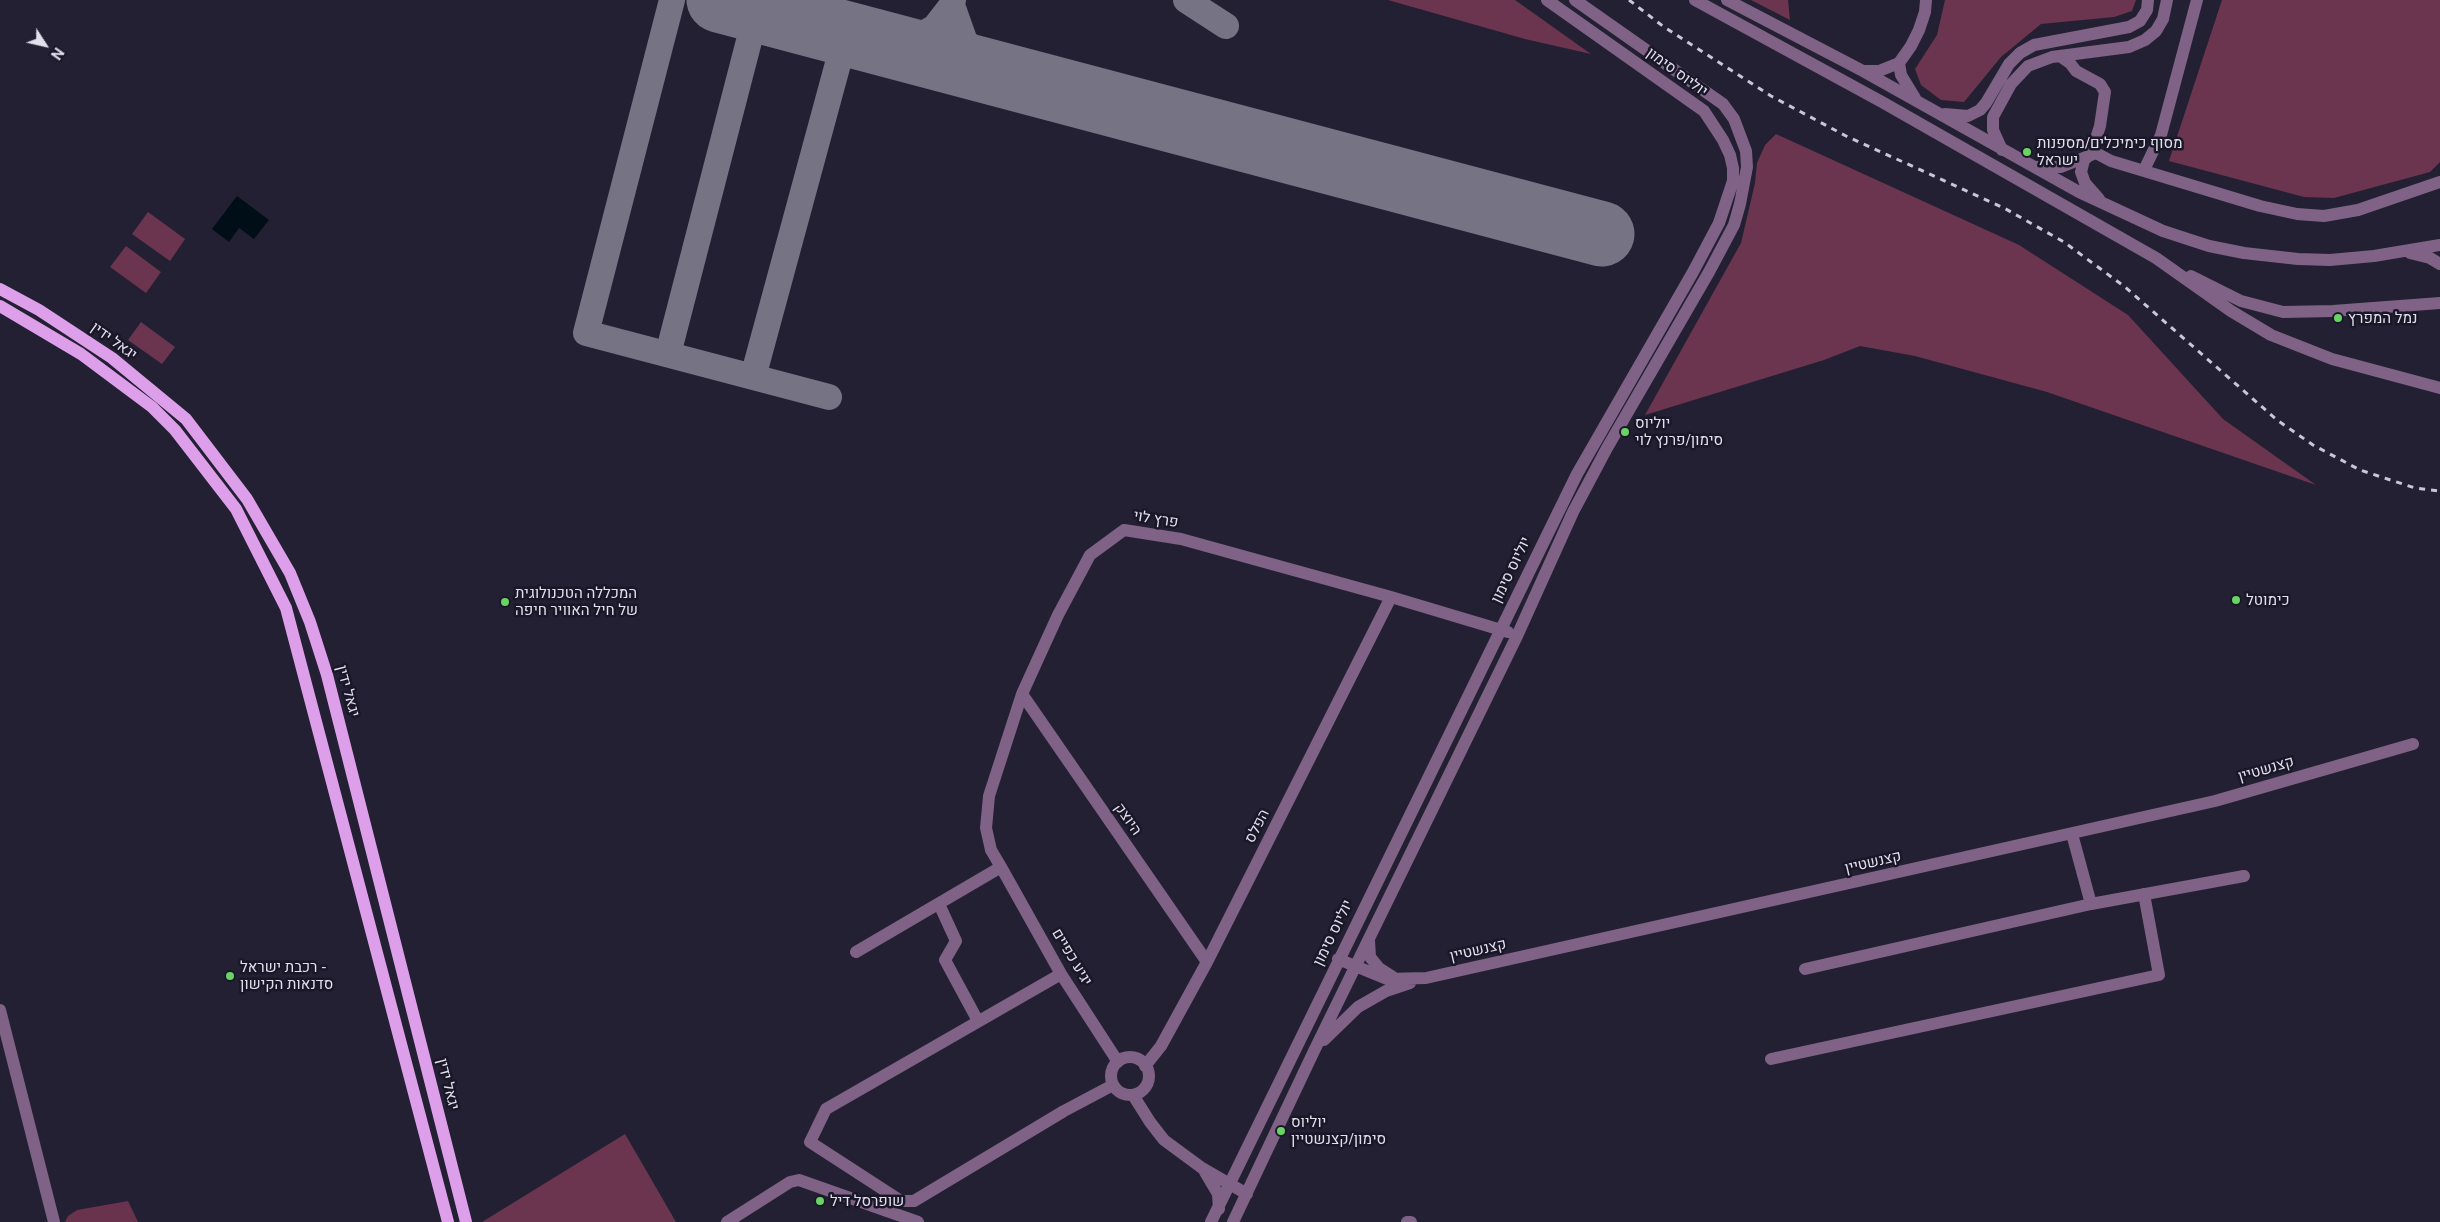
<!DOCTYPE html>
<meta charset="utf-8">
<style>
body{margin:0}
#map{position:relative;width:2440px;height:1222px;overflow:hidden;background:#232033;font-family:"Public Sans",sans-serif}
canvas{display:block}
.north{position:absolute;left:20px;top:20px;width:50px;height:50px;-webkit-text-stroke:4px #1a1729;paint-order:stroke;rotate:125deg;font-size:14px;font-weight:700;line-height:20px;text-align:center;color:#e2e0ed}
.north::after{content:'';display:block;margin:auto;width:18px;height:22px;background:#e2e0ed;clip-path:polygon(50% 0,100% 100%,50% 72%,0 100%)}
</style>
<div id="map">
<canvas width="2440" height="1222"></canvas>
<div class="north">N</div>
</div>
<script>
const ctx = document.querySelector('canvas').getContext('2d');
ctx.lineJoin = 'round';
function fillPath(path, color) { ctx.fillStyle = color; ctx.fill(path, 'evenodd'); }
const shape = rows => new Path2D(rows.map(r => 'M' + r).join(''));
function trace(path, color, width, dash) { ctx.strokeStyle = color; ctx.lineWidth = width; ctx.lineCap = dash ? 'butt' : 'round'; ctx.setLineDash(dash || []); ctx.stroke(path); }
function write(font, color, halo, rows, align = 'center') {
  ctx.font = font + ' "Public Sans",Heebo,sans-serif'; ctx.lineWidth = 5; ctx.setLineDash([]); ctx.textBaseline = 'middle'; ctx.strokeStyle = halo; ctx.fillStyle = color; for (const [text, x, y, turn = 0] of rows) {
    ctx.save(); ctx.translate(x, y); ctx.rotate((+turn || 0) * Math.PI / 180); ctx.textAlign = isNaN(turn) ? turn : align; if (halo) ctx.strokeText(text, 0, 0); ctx.fillText(text, 0, 0); ctx.restore();
  }
}
fillPath(shape([
 [1388,0,1515,0,1591,54,1525,39],
 [1751,0,1788,0,1790,20],
 [1945,0,2136,0,2132,11,2114,17,2041,24,2001,57,1964,102,1941,100,1921,85,1915,69,1937,35],
 [2222,0,2440,0,2440,162,2430,172,2334,198,2304,197,2169,161],
 [1776,134,2019,245,2128,315,2223,419,2316,485,2047,392,1915,356,1860,346,1824,360,1645,415,1741,243,1755,183,1757,163,1765,145],
 [148,212,185,239,170,261,132,234],
 [126,246,161,272,146,293,110,267],
 [141,322,175,347,162,364,128,340],
 [625,1134,676,1222,482,1222]
]), '#6b3550');
fillPath(shape([
 [128,1201,138,1222,65,1222,68,1216,77,1210]
]), '#69334e');
fillPath(shape([
 [237,196,269,220,254,239,239,228,229,242,212,229]
]), '#000e17');
trace(shape([
 [672,0,586,333,829,397],
 [953,0,952,5,964,39,975,57,995,73],
 [1186,0,1226,26],
 [889,45,914,39,935,27,952,5],
 [668,354,757,10],
 [753,377,846,34]
]), '#767484', 26);
trace(shape([
 [719,0,1602,234]
]), '#767484', 65);
trace(shape([
 [1695,0,1882,102,2156,258,2231,311,2271,335,2332,359,2440,388],
 [1727,0,1863,71,2079,192,2163,231,2209,246,2244,253,2298,259,2330,260,2374,256,2440,245],
 [2060,56,2070,63,2076,71,2100,84,2105,92,2100,126,2091,154,2084,160,2081,172,2085,183,2099,199],
 [1899,63,1901,75,1915,98],
 [1865,71,1879,71,1899,63,1911,46,1919,30,1925,12,1926,0],
 [1945,114,1968,116,1980,110,1986,103,2009,64,2020,53,2034,45,2129,27,2140,21,2147,10,2148,0],
 [2002,150,1993,130,1993,117,2011,84,2028,66,2052,57,2129,47,2145,40,2156,31,2163,19,2167,0],
 [2035,167,2061,167,2096,153,2111,161,2260,206,2297,214,2324,216,2358,210,2440,182],
 [2144,170,2161,135,2197,0],
 [2410,253,2430,258,2440,264],
 [2191,276,2241,301,2283,312,2333,311,2440,303],
 [1022,694,1207,962],
 [2072,834,2091,904],
 [939,904,956,941,945,960,978,1021],
 [1369,940,1370,957,1379,968,1393,977],
 [856,952,1001,867],
 [1338,959,1387,979,1426,978,2215,801,2413,744],
 [1805,969,2091,904,2244,876],
 [1061,974,826,1109,810,1142,901,1201,914,1201,1064,1111,1113,1085],
 [0,1010,54,1222],
 [1324,1040,1358,1007,1386,991,1410,983],
 '1111 1076a19 19 0 1 1 38 0a19 19 0 1 1-38 0Z',
 [1771,1059,2159,975,2144,894],
 [1118,1062,1061,974,1001,867,991,850,986,828,989,796,1022,694,1058,615,1090,555,1124,530,1181,539,1391,597,1508,632],
 [1145,1066,1161,1046,1207,962,1391,597],
 [1133,1095,1150,1122,1164,1140,1202,1168,1247,1194],
 [1205,1172,1218,1194,1219,1209],
 [727,1222,790,1182,799,1180,918,1222],
 [1211,1222,1577,474,1693,272,1719,223,1733,181,1733,168,1730,155,1723,140,1704,111,1547,0],
 [1233,1222,1314,1051,1517,636,1573,512,1607,448,1709,272,1734,225,1740,204,1747,167,1746,151,1734,119,1723,104,1575,0],
 [1407,1222,1411,1222]
]), '#7f6286', 12);
trace(shape([
 [0,289,39,310,112,358,186,419,247,499,290,573,310,622,327,675,466,1222],
 [0,306,81,354,152,407,175,430,236,509,286,608,448,1222]
]), '#dd9fea', 12);
trace(shape([
 [1629,0,1664,27,1771,96,1846,136,2004,208,2064,242,2125,287,2277,420,2313,445,2360,470,2415,488,2440,491]
]), '#c9c7d5', 3, [6, 6]);
for (const [x, y, r, color] of [
 [2027,152,5,"#69d464"],
 [2338,318,5,"#69d464"],
 [1625,432,5,"#69d464"],
 [2236,600,5,"#69d464"],
 [505,602,5,"#69d464"],
 [230,976,5,"#69d464"],
 [1281,1131,5,"#69d464"],
 [820,1201,5,"#69d464"]
]) { const dot = new Path2D(); dot.arc(x, y, r, 0, 2 * Math.PI); ctx.fillStyle = color; ctx.fill(dot); trace(dot, '#1a1729', 2); }
write('15px', '#e2e0ed', '#1a1729', [
 ["יוליוס סימון",1677,72,36],
 ["יגאל ידין",114,341,36],
 ["פרץ לוי",1156,519,9],
 ["יוליוס סימון",1511,570,-64],
 ["יגאל ידין",348,691,75],
 ["קצנשטיין",2266,769,-16],
 ["היוצק",1128,819,55],
 ["הפלס",1257,826,-63],
 ["קצנשטיין",1873,862,-13],
 ["יוליוס סימון",1333,933,-64],
 ["קצנשטיין",1478,950,-13],
 ["יגיע כפיים",1072,957,59],
 ["יגאל ידין",448,1084,76]
]);
write('15px', '#e2e0ed', '#1a1729', [
 ["מסוף כימיכלים/מספנות",2037,143],
 ["ישראל",2037,160],
 ["נמל המפרץ",2348,318],
 ["יוליוס",1635,423],
 ["סימון/פרנץ לוי",1635,440],
 ["המכללה הטכנולוגית",515,593],
 ["של חיל האוויר חיפה",515,610],
 ["כימוטל",2246,600],
 ["רכבת ישראל -",240,967],
 ["סדנאות הקישון",240,984],
 ["יוליוס",1291,1122],
 ["סימון/קצנשטיין",1291,1139],
 ["שופרסל דיל",830,1201]
], 'left');
</script>
